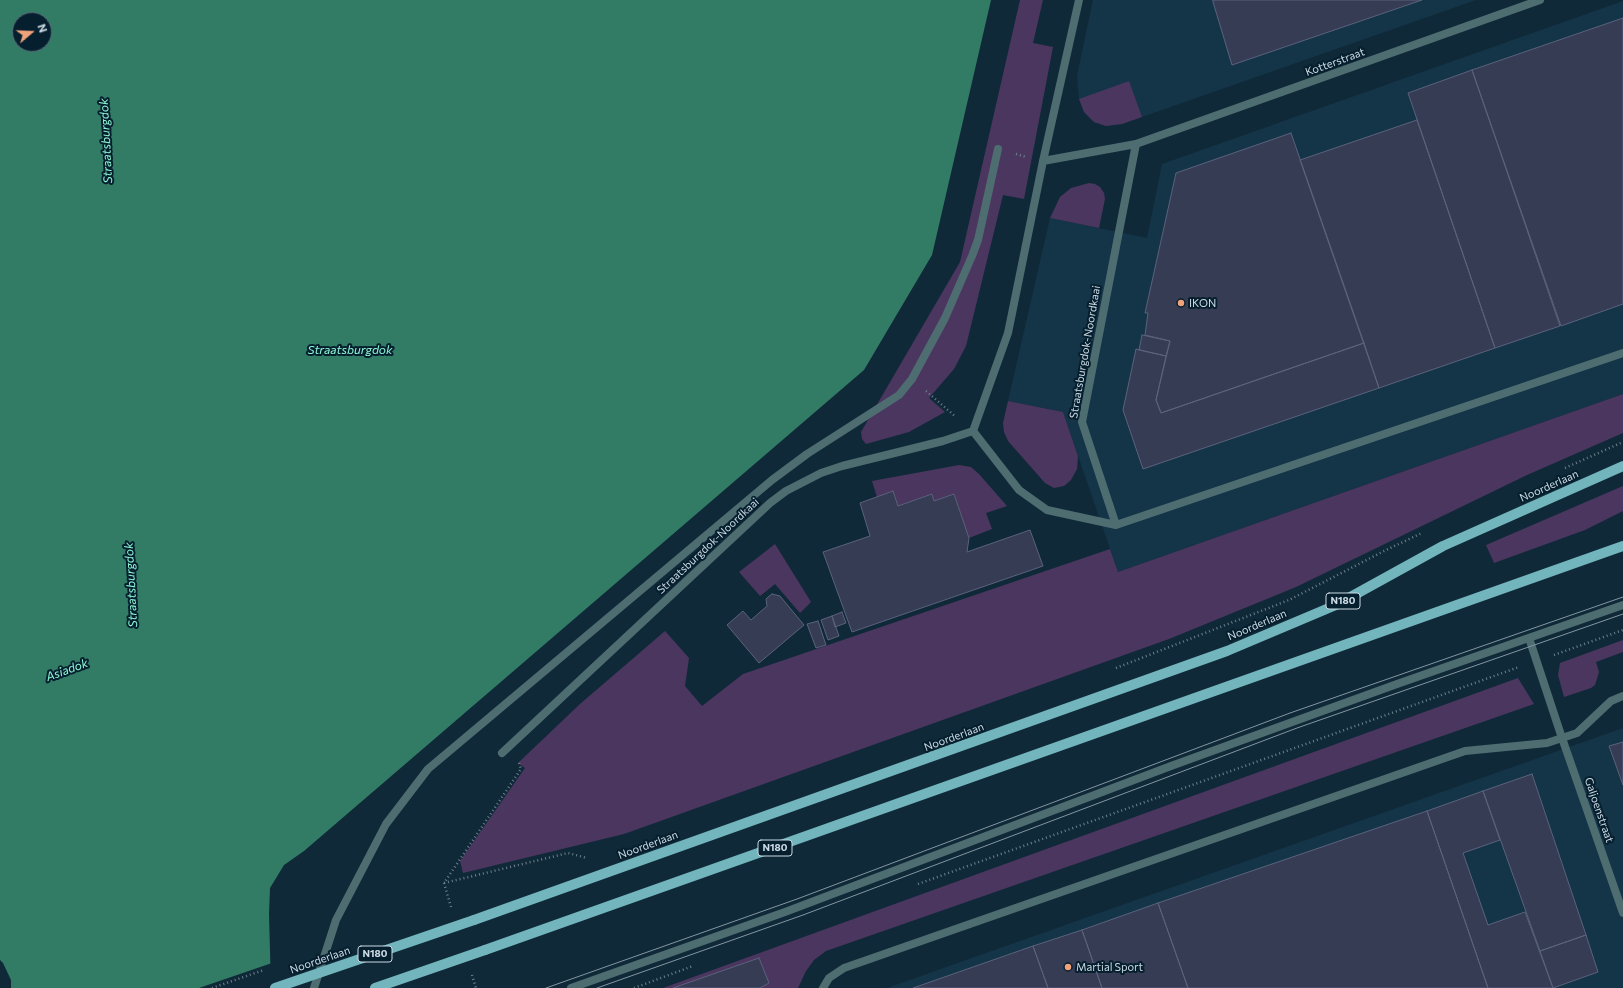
<!DOCTYPE html>
<style>
body{margin:0}
#map{position:relative;width:1623px;height:988px;overflow:hidden;background:#102938;font-family:Commissioner,sans-serif}
canvas{display:block}
.north{position:absolute;left:12px;top:12px;width:40px;height:40px;box-sizing:border-box;background:#061f2e;border:1px solid #556a77;border-radius:50%;rotate:71deg;font-size:11px;font-weight:700;line-height:16px;text-align:center;color:#cbdae4}
.north::after{content:'';display:block;margin:auto;width:14px;height:18px;background:#f0a27a;clip-path:polygon(50% 0,100% 100%,50% 72%,0 100%)}
</style>
<div id="map">
<canvas width="1623" height="988"></canvas>
<div class="north">N</div>
</div>
<script>
const ctx = document.querySelector('canvas').getContext('2d');
ctx.lineJoin = 'round';
function fillPath(path, color) { ctx.fillStyle = color; ctx.fill(path, 'evenodd'); }
const shape = rows => new Path2D(rows.map(r => 'M' + r).join(''));
function trace(path, color, width, dash) { ctx.strokeStyle = color; ctx.lineWidth = width; ctx.lineCap = dash ? 'butt' : 'round'; ctx.setLineDash(dash || []); ctx.stroke(path); }
function write(font, color, halo, rows, align = 'center') {
  ctx.font = font + ' Commissioner,sans-serif'; ctx.lineWidth = 4; ctx.setLineDash([]); ctx.textBaseline = 'middle'; ctx.strokeStyle = halo; ctx.fillStyle = color; for (const [text, x, y, turn = 0] of rows) {
    ctx.save(); ctx.translate(x, y); ctx.rotate((+turn || 0) * Math.PI / 180); ctx.textAlign = isNaN(turn) ? turn : align; if (halo) ctx.strokeText(text, 0, 0); ctx.fillText(text, 0, 0); ctx.restore();
  }
}
fillPath(shape([
 [1093,0,1476,0,1122,124,1106,126,1094,122,1084,112,1079,99,1077,75],
 [1623,1,1623,394,1118,572,1063,412,1008,401,1050,218,1147,238,1162,164],
 [1623,728,1623,988,887,988]
]), '#143448');
fillPath(shape([
 [1020,0,1043,0,1033,43,1053,47,1024,199,1003,195,966,346,954,369,929,398,945,412,909,432,866,444,862,439,861,432,960,262],
 [1129,81,1142,117,1122,124,1106,126,1094,122,1084,112,1079,99],
 [1089,183,1095,184,1100,187,1104,193,1105,199,1099,228,1050,218,1060,197,1071,188],
 [1623,394,1623,433,1527,475,1296,587,1169,639,624,834,463,873,460,861,525,768,518,763,580,704,665,631,689,658,685,686,702,706,743,674,1110,549,1118,572],
 [1008,401,1063,412,1078,456,1077,469,1071,480,1064,486,1054,488,1045,483,1008,441,1004,432,1003,423],
 [959,465,971,467,979,474,1007,506,986,513,992,529,969,538,954,494,934,501,932,494,898,506,893,491,877,497,872,481],
 [1623,486,1623,511,1585,530,1494,563,1486,545],
 [775,544,811,602,800,613,775,584,760,596,739,572],
 [1623,640,1623,652,1596,662,1599,672,1595,685,1591,688,1564,697,1558,675,1560,663],
 [1518,678,1534,704,826,951,814,960,806,971,798,988,663,988]
]), '#4b3660');
fillPath(shape([
 [0,0,991,0,932,255,864,370,304,851,284,865,270,888,269,914,271,988,11,988,11,980,3,963,0,960],
 [20,20,44,20,44,44,20,44]
]), '#327c66');
fillPath(shape([
 [272,963,273,988,199,988]
]), '#102938');
const building = shape([
 [1213,0,1422,0,1232,65,1213,2,1213,0],
 [1623,18,1623,304,1561,326,1472,70,1623,18],
 [1472,70,1560,326,1495,348,1408,93,1472,70],
 [1417,120,1495,348,1379,388,1300,160,1417,120],
 [1291,133,1364,343,1161,413,1156,400,1170,341,1145,335,1148,313,1145,313,1176,173,1291,133],
 [1142,335,1170,341,1166,356,1139,350,1142,335],
 [1364,343,1379,388,1143,469,1123,410,1136,349,1166,356,1156,400,1161,413,1364,343],
 [893,491,898,506,932,494,934,501,954,494,969,538,967,552,1030,530,1043,566,852,632,823,552,870,536,860,503,893,491],
 [772,594,780,596,804,625,759,663,727,625,743,611,751,620,767,606,766,599,768,597,772,594],
 [842,612,846,623,835,627,832,616,842,612],
 [832,616,839,636,828,640,821,620,832,616],
 [818,621,826,645,816,648,807,624,818,621],
 [1623,742,1623,785,1609,746,1623,742],
 [1532,774,1586,935,1540,951,1483,791,1532,774],
 [1483,791,1500,840,1463,853,1488,925,1525,912,1553,988,1488,988,1427,811,1483,791],
 [1427,811,1488,988,1188,988,1158,903,1427,811],
 [1158,903,1188,988,1102,988,1082,930,1158,903],
 [1082,930,1102,988,1048,988,1033,946,1082,930],
 [1586,935,1598,972,1553,988,1540,951,1586,935],
 [1033,946,1048,988,913,988,1033,946],
 [759,958,769,983,760,988,673,988,759,958]
]);
fillPath(building, '#353c54');
trace(building, '#5b627c', 1);
trace(shape([
 [1016,154,1026,157],
 [926,391,956,417],
 [1565,468,1623,442],
 [1554,655,1623,630],
 [1116,668,1289,600,1386,550,1422,533],
 [444,883,568,853,587,858],
 [918,884,1519,667],
 [451,907,444,883,521,769,519,763],
 [472,975,476,988],
 [634,988,693,966]
]), '#6d818d', 2.5, [1, 3]);
trace(shape([
 [1529,638,1562,738],
 [314,988,336,920,386,824,428,769,772,480,807,454,899,395,912,379,945,318,972,256,978,240,998,149],
 [571,988,785,912,1171,766,1397,684,1623,605]
]), '#4e6d71', 8);
trace(shape([
 [1043,161,1136,144,1540,0],
 [973,431,1019,490,1047,510,1116,525,1623,353],
 [973,431,1008,333,1043,161,1079,0],
 [1116,525,1082,422,1136,144],
 [1562,738,1623,913],
 [502,753,770,503,786,491,821,473,842,466,943,441,973,431],
 [823,988,829,978,844,968,1465,751,1547,743,1577,733,1611,701,1623,696]
]), '#4e6d71', 8);
trace(shape([
 [474,920,1227,651,1336,605,1443,546,1623,466],
 [485,950,1623,546]
]), '#72b5bc', 10);
trace(shape([
 [546,988,797,899,1290,713,1623,597],
 [597,988,803,915,1297,728,1623,614]
]), '#8396a2', 1);
trace(shape([
 [212,988,264,970]
]), '#6d818d', 2.5, [1, 3]);
trace(shape([
 [275,988,474,920],
 [375,988,485,950]
]), '#72b5bc', 10);
for (const [x, y, r, color] of [
 [1181,303,4,"#f0a27a"],
 [1068,967,4,"#f0a27a"]
]) { const dot = new Path2D(); dot.arc(x, y, r, 0, 2 * Math.PI); ctx.fillStyle = color; ctx.fill(dot); trace(dot, '#061f2e', 1.5); }
for (const [x, y, w] of [
 [1343,601,34],
 [775,848,34],
 [375,954,34]
]) { const box = new Path2D(); box.roundRect(x - w / 2, y - 8, w, 16, 3); ctx.fillStyle = '#061f2e'; ctx.fill(box); trace(box, '#cbdae4', 1); }
write('bold 10px', '#cbdae4', null, [
 ["N180",1343,601],
 ["N180",775,848],
 ["N180",375,954]
]);
write('11px', '#cbdae4', '#061f2e', [
 ["Kotterstraat",1335,62,-20],
 ["Straatsburgdok-Noordkaai",1085,352,-80],
 ["Noorderlaan",1549,486,-24],
 ["Straatsburgdok-Noordkaai",708,546,-43],
 ["Noorderlaan",1257,625,-23],
 ["Noorderlaan",954,737,-20],
 ["Galjoenstraat",1599,810,71],
 ["Noorderlaan",648,845,-20],
 ["Noorderlaan",320,960,-19]
]);
write('11px', '#cbdae4', '#061f2e', [
 ["IKON",1189,303],
 ["Martial Sport",1076,967]
], 'left');
write('italic 12px', '#8ffad6', '#061f2e', [
 ["Straatsburgdok",106,141,-93],
 ["Straatsburgdok",350,350],
 ["Straatsburgdok",131,585,-93],
 ["Asiadok",67,670,-20]
]);
</script>
